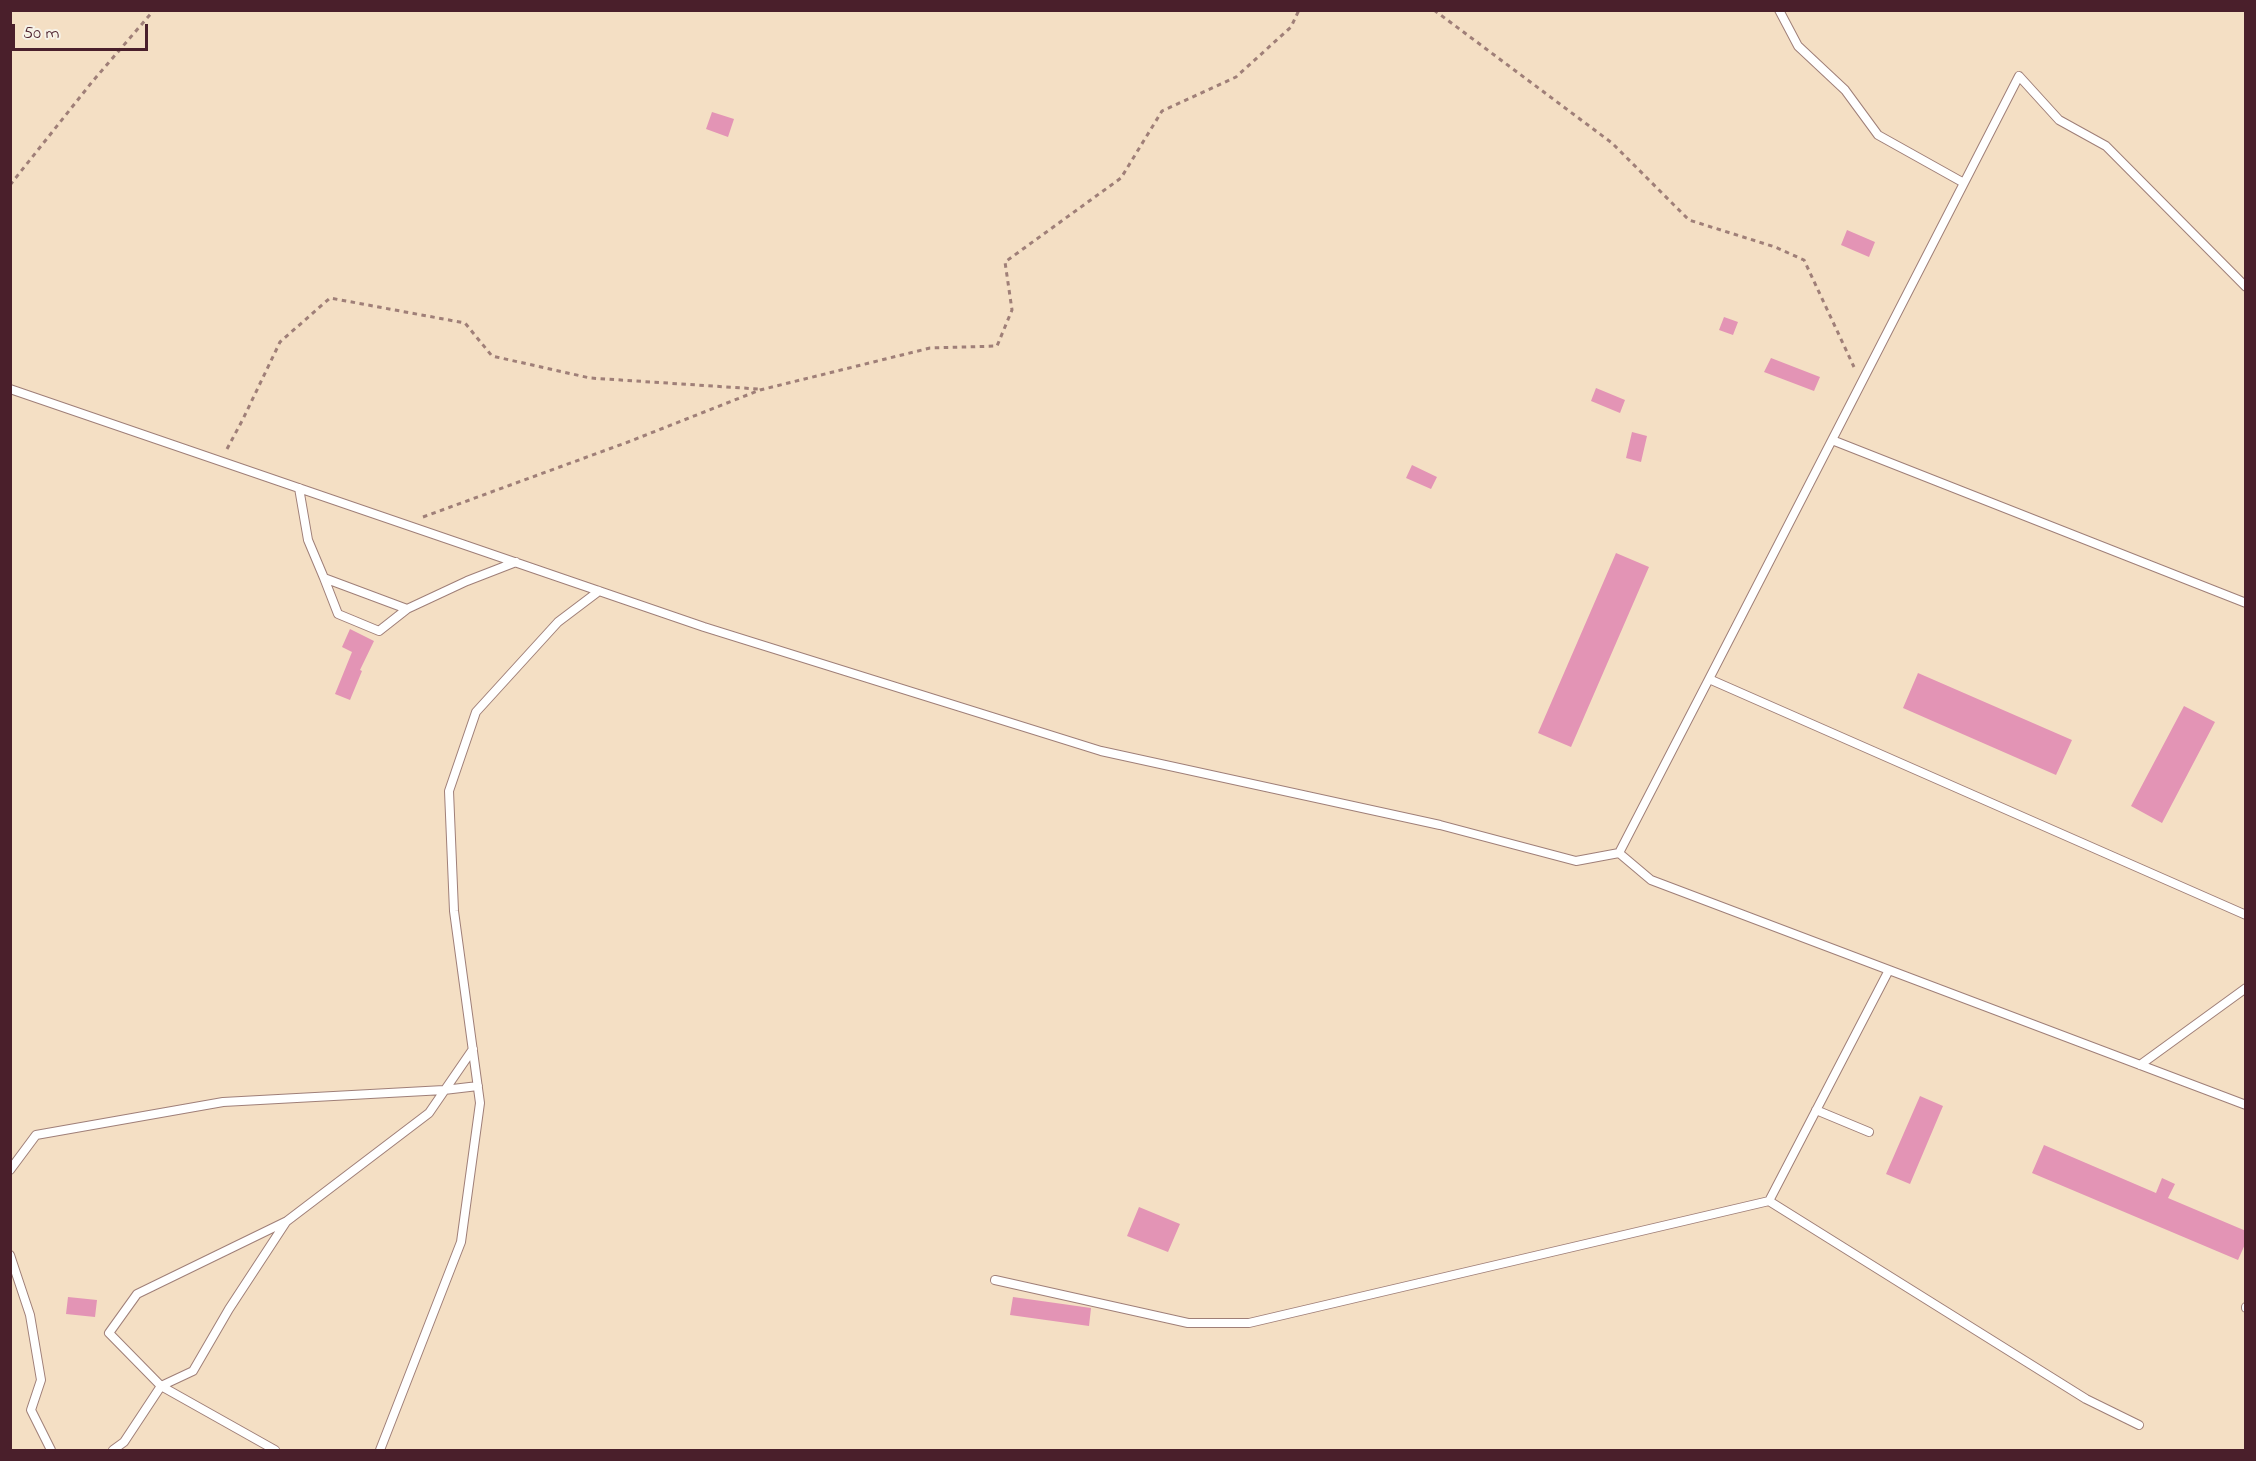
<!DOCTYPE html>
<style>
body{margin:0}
#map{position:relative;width:2256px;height:1461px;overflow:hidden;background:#f4dfc4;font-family:"Indie Flower",sans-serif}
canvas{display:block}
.frame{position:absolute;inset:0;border:12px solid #4a1f2b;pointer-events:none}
.scale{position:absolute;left:12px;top:24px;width:136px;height:27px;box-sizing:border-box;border:3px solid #4a1f2b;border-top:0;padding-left:8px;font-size:18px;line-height:21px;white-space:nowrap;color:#4a1f2b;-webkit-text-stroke:4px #f7f3e8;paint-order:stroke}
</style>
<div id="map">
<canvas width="2256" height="1461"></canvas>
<div class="frame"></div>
<div class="scale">50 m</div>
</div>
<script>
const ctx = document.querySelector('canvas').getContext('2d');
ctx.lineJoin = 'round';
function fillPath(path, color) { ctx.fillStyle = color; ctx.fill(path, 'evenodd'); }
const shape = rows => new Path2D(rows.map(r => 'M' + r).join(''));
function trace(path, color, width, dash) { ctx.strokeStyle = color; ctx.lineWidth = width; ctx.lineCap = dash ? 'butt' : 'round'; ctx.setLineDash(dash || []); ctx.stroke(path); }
fillPath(shape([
 [712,112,734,119,728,137,706,129],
 [1847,230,1875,242,1869,257,1841,245],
 [1724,317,1738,322,1733,335,1719,330],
 [1771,358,1820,377,1814,391,1764,372],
 [1596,388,1625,400,1620,413,1591,401],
 [1632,432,1647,436,1641,462,1626,458],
 [1412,465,1437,477,1431,489,1406,478],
 [1616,553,1649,567,1571,747,1538,733],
 [350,629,374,641,360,670,362,671,350,700,335,694,352,652,342,647],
 [1918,673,2072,740,2056,775,1903,708],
 [2184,706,2215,722,2162,823,2131,806],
 [1920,1096,1943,1106,1910,1184,1886,1174],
 [2044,1145,2156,1193,2162,1178,2175,1184,2168,1198,2246,1231,2246,1242,2238,1260,2032,1173],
 [1139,1207,1180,1224,1168,1252,1127,1236],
 [68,1297,97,1300,95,1317,66,1314],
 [1013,1297,1091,1308,1089,1326,1010,1315]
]), '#e394b5');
const lane = shape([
 [1779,10,1798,46,1845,90,1878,135,1964,183],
 [10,389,704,627,1101,751,1440,825,1576,861,1619,853,1709,679,2246,915],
 [1832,440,2019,76,2059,120,2106,146,2246,287],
 [299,488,308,540,324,578,407,609,467,581,516,562],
 [324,578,338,614,379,631,407,609],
 [1709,679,1832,440,2246,603],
 [1619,853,1651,880,2246,1105],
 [2140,1065,2246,988],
 [1816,1110,1869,1132],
 [10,1170,36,1135,223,1102,444,1090,478,1086],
 [1769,1201,2086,1399,2139,1425],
 [10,1255,30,1315,41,1380,31,1410,51,1450],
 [995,1280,1188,1323,1249,1323,1769,1201,1889,970],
 [2246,1307,2246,1308],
 [113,1450,124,1442,161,1386,193,1371,229,1309,286,1222],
 [275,1450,161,1386,109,1333,137,1294,287,1221,429,1113,473,1049],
 [380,1450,461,1242,480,1103,454,911,449,791,476,712,558,622,599,591]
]);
trace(lane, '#9f7f78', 10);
trace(shape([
 [1434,10,1612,143,1689,220,1775,247,1804,260,1854,367],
 [10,185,92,82,154,10],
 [227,449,243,419,280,342,330,298,465,323,492,356,590,378,758,389],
 [423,517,628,442,760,390,930,348,997,346,1012,310,1005,262,1121,178,1162,111,1236,77,1291,27,1299,10]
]), '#9f7f78', 3, [4.5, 4.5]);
trace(lane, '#fff', 8);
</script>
